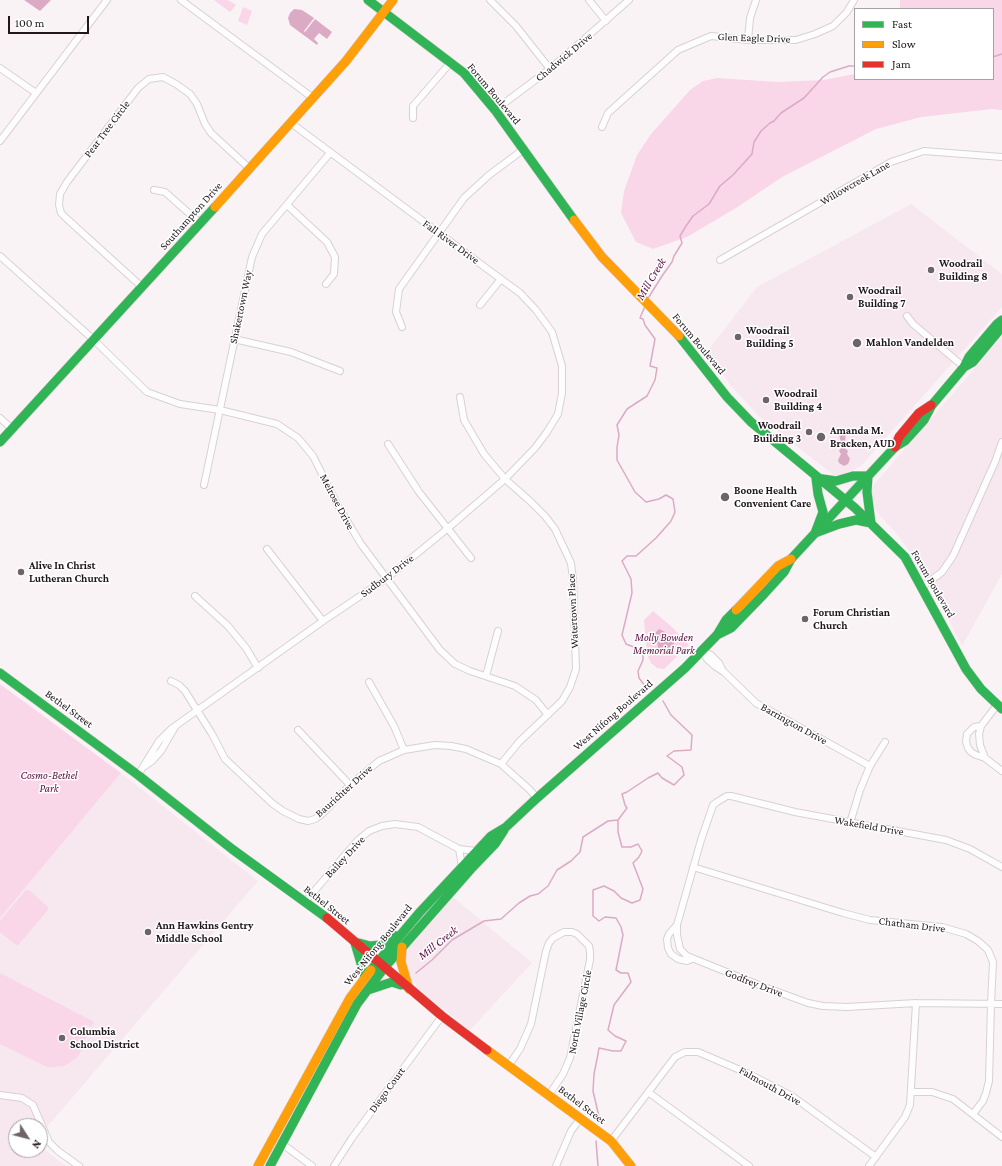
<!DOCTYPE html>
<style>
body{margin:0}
#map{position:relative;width:1002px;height:1166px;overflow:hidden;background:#faf3f6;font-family:"Crimson Pro",serif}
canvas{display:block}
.legend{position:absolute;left:854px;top:8px;width:140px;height:72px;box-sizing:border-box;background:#fff;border:1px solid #a6a2a4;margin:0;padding:5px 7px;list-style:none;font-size:12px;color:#21161c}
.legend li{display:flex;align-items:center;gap:8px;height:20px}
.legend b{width:20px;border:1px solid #a6a2a4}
.north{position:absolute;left:8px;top:1118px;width:40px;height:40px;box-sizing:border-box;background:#fff;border:1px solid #a6a2a4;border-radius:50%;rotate:126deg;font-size:11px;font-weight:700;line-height:16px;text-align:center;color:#21161c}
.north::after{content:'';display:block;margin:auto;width:14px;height:18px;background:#6d6368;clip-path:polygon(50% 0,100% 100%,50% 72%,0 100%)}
.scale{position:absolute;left:8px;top:16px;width:81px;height:18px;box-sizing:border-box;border:2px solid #21161c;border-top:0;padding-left:5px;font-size:12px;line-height:14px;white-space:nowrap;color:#21161c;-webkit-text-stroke:3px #fff;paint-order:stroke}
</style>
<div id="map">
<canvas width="1002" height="1166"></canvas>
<ul class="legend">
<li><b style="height:5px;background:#30b455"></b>Fast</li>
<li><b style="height:5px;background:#ff9f0a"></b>Slow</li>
<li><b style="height:5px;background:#e5322d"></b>Jam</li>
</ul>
<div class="north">N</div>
<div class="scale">100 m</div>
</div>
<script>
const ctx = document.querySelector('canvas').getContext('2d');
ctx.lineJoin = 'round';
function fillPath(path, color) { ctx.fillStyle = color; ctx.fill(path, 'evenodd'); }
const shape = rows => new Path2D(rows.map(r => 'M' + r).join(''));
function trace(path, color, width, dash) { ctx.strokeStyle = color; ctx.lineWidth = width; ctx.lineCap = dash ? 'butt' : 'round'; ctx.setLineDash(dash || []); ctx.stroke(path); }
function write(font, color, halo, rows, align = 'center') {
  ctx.font = font + ' "Crimson Pro",serif'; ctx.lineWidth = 3; ctx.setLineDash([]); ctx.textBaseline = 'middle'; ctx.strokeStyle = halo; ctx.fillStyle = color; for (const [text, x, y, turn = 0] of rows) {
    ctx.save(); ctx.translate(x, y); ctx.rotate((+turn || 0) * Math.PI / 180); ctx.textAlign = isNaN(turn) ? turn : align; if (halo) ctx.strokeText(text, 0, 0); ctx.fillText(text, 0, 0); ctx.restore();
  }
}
fillPath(shape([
 [911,204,1002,274,1002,307,861,466,842,475,834,475,795,445,758,415,731,386,707,352,757,287],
 [1002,337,1002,574,962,646,922,569,897,534,876,511,871,497,871,492,875,483],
 [121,773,258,881,40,1135,40,1126,16,1126,16,1150,40,1150,40,1146,66,1166,0,1166,0,918],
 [453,897,532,963,470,1030,426,995,417,986,408,974,404,955,406,950]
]), '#f7e7ef');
fillPath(shape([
 [215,0,228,0,236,5,230,12,215,1],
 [900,0,1002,0,1002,110,992,109,921,117,876,129,782,177,736,208,687,237,653,249,636,242,621,213,624,191,637,155,651,134,690,90,703,81,717,78,777,82,823,80,855,74,855,79,993,79,993,9,900,9],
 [243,7,252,11,247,25,238,21],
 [653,611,672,627,689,645,664,669,657,668,651,663,647,654,644,620],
 [0,684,121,773,0,918],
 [26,890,29,890,48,907,48,910,19,944,16,945,0,932,0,921],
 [0,973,94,1022,91,1027,85,1024,86,1037,84,1044,79,1055,75,1059,64,1066,53,1067,47,1067,0,1044]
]), '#f9d6e8');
fillPath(shape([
 [24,0,51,0,40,11],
 [294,9,302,10,314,18,304,31,305,32,315,19,332,32,327,39,319,33,314,39,318,43,317,45,290,25,288,18,290,13],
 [841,430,843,430,846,432,845,443,847,445,845,448,848,451,847,454,850,459,848,464,844,466,839,463,838,460,841,454,839,451,841,448,839,446,841,443,839,434],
 [659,629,665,632,674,642,674,650,670,655,662,655,657,651,658,645,653,635]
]), '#dbabc5');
trace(shape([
 [993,57,1002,54],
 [647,300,662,276,672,262,674,256,682,243,680,236,686,226,693,216,709,204,720,186,733,175,752,154,754,142,761,131,770,123,774,121,781,113,804,98,823,77,830,72,849,66,855,66],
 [645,306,640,318,643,319,645,325,655,339,650,366,657,368,655,380,647,396,627,409,617,425,619,435,617,447,617,460,635,492,646,502,659,499,666,495,673,499,675,512,671,521,664,529,656,538,636,556,627,556,622,561,631,579,632,593,622,635,626,644,634,647,643,654,643,660,638,671,639,678,645,686,651,685],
 [416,973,432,960,452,940,484,921,501,919,519,903,530,896,538,894,548,886,557,870,571,861,580,852,583,837,608,821,618,820,627,808,625,805,622,794,627,792,648,778,658,773,662,778,674,785,684,775,682,767,667,756,674,751,691,750,692,735,671,715,663,701],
 [600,1121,593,1091,594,1074,598,1054,599,1048,613,1051,621,1051,626,1041,615,1036,608,1030,614,1005,631,982,628,973,621,973,616,970,623,935,621,927,616,918,605,917,599,921,593,916,593,890,604,886,614,891,621,898,632,903,640,900,643,889,633,863,639,857,642,851,638,844,631,847,622,847,618,832,618,820],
 [596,1141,598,1166]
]), '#dbabc5', 1.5);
const street = shape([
 [181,0,313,98],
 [490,0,516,26,550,69],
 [589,0,606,21],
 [748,40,750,18,756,0],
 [0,68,36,93],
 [495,110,550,69,629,0],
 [413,118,413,106,451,62],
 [602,127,608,113,678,50,711,36,748,40,796,40,815,34,833,26,847,12,854,0],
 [0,141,107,0],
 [154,190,165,192,200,223],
 [287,205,327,242,335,257,334,274,326,284],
 [0,256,94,340,147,392,180,404,220,410,277,424,298,438,313,456,337,504,361,544,440,650,455,664,470,671,515,686,536,700,548,715],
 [720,260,891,162,924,151,1002,157],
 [142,287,66,218,61,213,59,205,60,194,67,182,138,88,149,79,163,77,176,84,190,94,197,104,205,124,211,133,250,169],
 [480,305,501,279],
 [907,316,913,324,964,367],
 [402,327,396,312,399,289,464,198,489,175,524,149],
 [234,339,291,352,340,371],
 [460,397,464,420,484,454,505,479,531,502,545,516,555,529,571,563,573,580,576,669,570,687,562,701,519,742,501,764],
 [0,418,12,429],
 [388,444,419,492,471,558],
 [204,485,252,257,262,234,330,153],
 [267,549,323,621],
 [922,587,942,572,953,556,995,462,1002,442],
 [195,596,228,626,246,648,258,668],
 [702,651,707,659,716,667,724,672,756,703,870,766],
 [702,651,711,655,719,663,723,671],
 [486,676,498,631],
 [171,681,179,685,185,691,212,734,225,759,273,804,283,811,299,819,308,821,315,819,322,814,350,785,379,761,404,750,435,745,451,746,466,749,501,764,529,789,537,798],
 [369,682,394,726,404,750],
 [997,705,981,726,979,734,980,745,985,758,1002,771],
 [981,726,974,727,967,734,966,742,968,748,971,752,976,755,985,758],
 [298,730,350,785],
 [145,766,152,761,161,751,175,727],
 [138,775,159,741,171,729,323,621,387,578,447,529,505,479,535,448,547,432,558,414,562,393,562,366,552,332,536,310,520,293,490,271,291,123],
 [850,823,860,790,870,766,885,742],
 [459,849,462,866],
 [693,867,843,913,870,920,942,927,966,934,978,941,988,950,993,962,991,1004,989,1081,986,1093,983,1101,973,1114],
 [1002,867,970,849,946,840,795,812,731,796,727,796,717,802,713,805,701,840,677,925,677,935,680,949,687,956,759,985,808,1003,823,1006,847,1007,916,1003,1002,1004],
 [305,902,357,841,369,831,382,826,395,824,418,827,459,849,476,851],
 [677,925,669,934,667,939,668,948,671,954,678,959,687,961,692,959],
 [509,1065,520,1049,531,1024,546,951,549,943,553,938,564,932,572,932,577,934,589,946,590,952,590,960,570,1058,563,1074,549,1095],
 [648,1092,749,1166],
 [911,1092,932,1092,953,1099,1002,1137],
 [0,1095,22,1098,33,1105,49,1142,58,1151,79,1166],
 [611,1141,675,1057,685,1052,698,1052,747,1073,792,1096,876,1157],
 [281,1143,312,1166],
 [334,1166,352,1138,442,1016],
 [556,1166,571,1131,580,1119],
 [869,1166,905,1117,910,1105,916,1003]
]);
const fast = shape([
 [368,0,464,73,495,110,574,220],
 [679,336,727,397,751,422,855,508,905,557,966,669,981,689,1002,709],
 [964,367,973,362,1002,327],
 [0,442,215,207],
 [853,476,868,476,867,492,871,523,856,520,839,524,815,533,823,512,818,494,816,478,836,481,853,476],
 [717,635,731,628,764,594,784,572,791,559,895,447,905,441,924,420,932,405,964,367,969,357,997,324,1002,320],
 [0,673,138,775,232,849,327,918],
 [355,943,365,977],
 [359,943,370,946,380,945,390,940,394,935],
 [371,970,420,912,491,836,506,827,537,798,685,668,717,635,726,620,736,610],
 [368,990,392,982,401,985],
 [270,1166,357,1004,384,968,471,869,495,844,504,830]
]);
const slow = shape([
 [215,207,346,61,393,0],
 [574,220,602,257,679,336],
 [736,610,778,566,791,559],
 [402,947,401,962,409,989],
 [487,1050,611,1141,631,1166],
 [258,1166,350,998,371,970]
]);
const jam = shape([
 [895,447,899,437,919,413,931,405],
 [327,918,442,1016,487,1050]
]);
trace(street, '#d9d0d4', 8);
trace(fast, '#d9d0d4', 10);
trace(slow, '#d9d0d4', 10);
trace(jam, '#d9d0d4', 10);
trace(street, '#fefdfe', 6);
trace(fast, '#30b455', 9);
trace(slow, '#ff9f0a', 9);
trace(jam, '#e5322d', 9);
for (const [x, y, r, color] of [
 [931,270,4,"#6d6368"],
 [850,297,4,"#6d6368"],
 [738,337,4,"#6d6368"],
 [857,343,5,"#6d6368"],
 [766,400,4,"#6d6368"],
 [809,432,4,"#6d6368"],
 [821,437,5,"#6d6368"],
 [725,497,5,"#6d6368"],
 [21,572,4,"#6d6368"],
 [805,619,4,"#6d6368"],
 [148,932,4,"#6d6368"],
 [62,1038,4,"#6d6368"]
]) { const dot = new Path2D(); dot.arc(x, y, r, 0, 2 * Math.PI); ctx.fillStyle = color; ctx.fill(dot); trace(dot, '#fff', 1.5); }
write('11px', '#21161c', '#fff', [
 ["Glen Eagle Drive",754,38,2],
 ["Chadwick Drive",564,57,-40],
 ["Forum Boulevard",494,94,50],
 ["Pear Tree Circle",107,129,-53],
 ["Willowcreek Lane",855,183,-30],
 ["Southampton Drive",191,216,-48],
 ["Fall River Drive",451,242,36],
 ["Shakertown Way",241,307,-78],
 ["Forum Boulevard",699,344,50],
 ["Melrose Drive",337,502,62],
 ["Sudbury Drive",387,576,-37],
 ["Forum Boulevard",933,584,60],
 ["Watertown Place",573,611,-93],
 ["Bethel Street",69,709,36],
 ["West Nifong Boulevard",613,715,-41],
 ["Barrington Drive",794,724,29],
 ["Baurichter Drive",344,791,-42],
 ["Wakefield Drive",869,826,10],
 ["Bailey Drive",345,857,-47],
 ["Bethel Street",327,905,38],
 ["Chatham Drive",912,925,7],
 ["West Nifong Boulevard",378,945,-51],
 ["Godfrey Drive",754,983,21],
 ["North Village Circle",580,1012,-79],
 ["Falmouth Drive",770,1086,29],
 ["Diego Court",387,1090,-54],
 ["Bethel Street",582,1105,37]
]);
write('bold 11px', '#21161c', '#fff', [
 ["Woodrail",939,264],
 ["Building 8",939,277],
 ["Woodrail",858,291],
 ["Building 7",858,304],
 ["Woodrail",746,331],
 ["Building 5",746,344],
 ["Mahlon Vandelden",866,343],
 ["Woodrail",774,394],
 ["Building 4",774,407],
 ["Woodrail",801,426,"right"],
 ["Building 3",801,439,"right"],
 ["Amanda M.",830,431],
 ["Bracken, AUD",830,444],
 ["Boone Health",734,491],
 ["Convenient Care",734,504],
 ["Alive In Christ",29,566],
 ["Lutheran Church",29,579],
 ["Forum Christian",813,613],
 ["Church",813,626],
 ["Ann Hawkins Gentry",156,926],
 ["Middle School",156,939],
 ["Columbia",70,1032],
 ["School District",70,1045]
], 'left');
write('italic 11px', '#590a3f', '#fff', [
 ["Molly Bowden",664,638],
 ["Memorial Park",664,651],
 ["Cosmo-Bethel",49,776],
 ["Park",49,789]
]);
write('italic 12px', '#5c0d42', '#fff', [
 ["Mill Creek",651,279,-59],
 ["Mill Creek",438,943,-38]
]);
</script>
